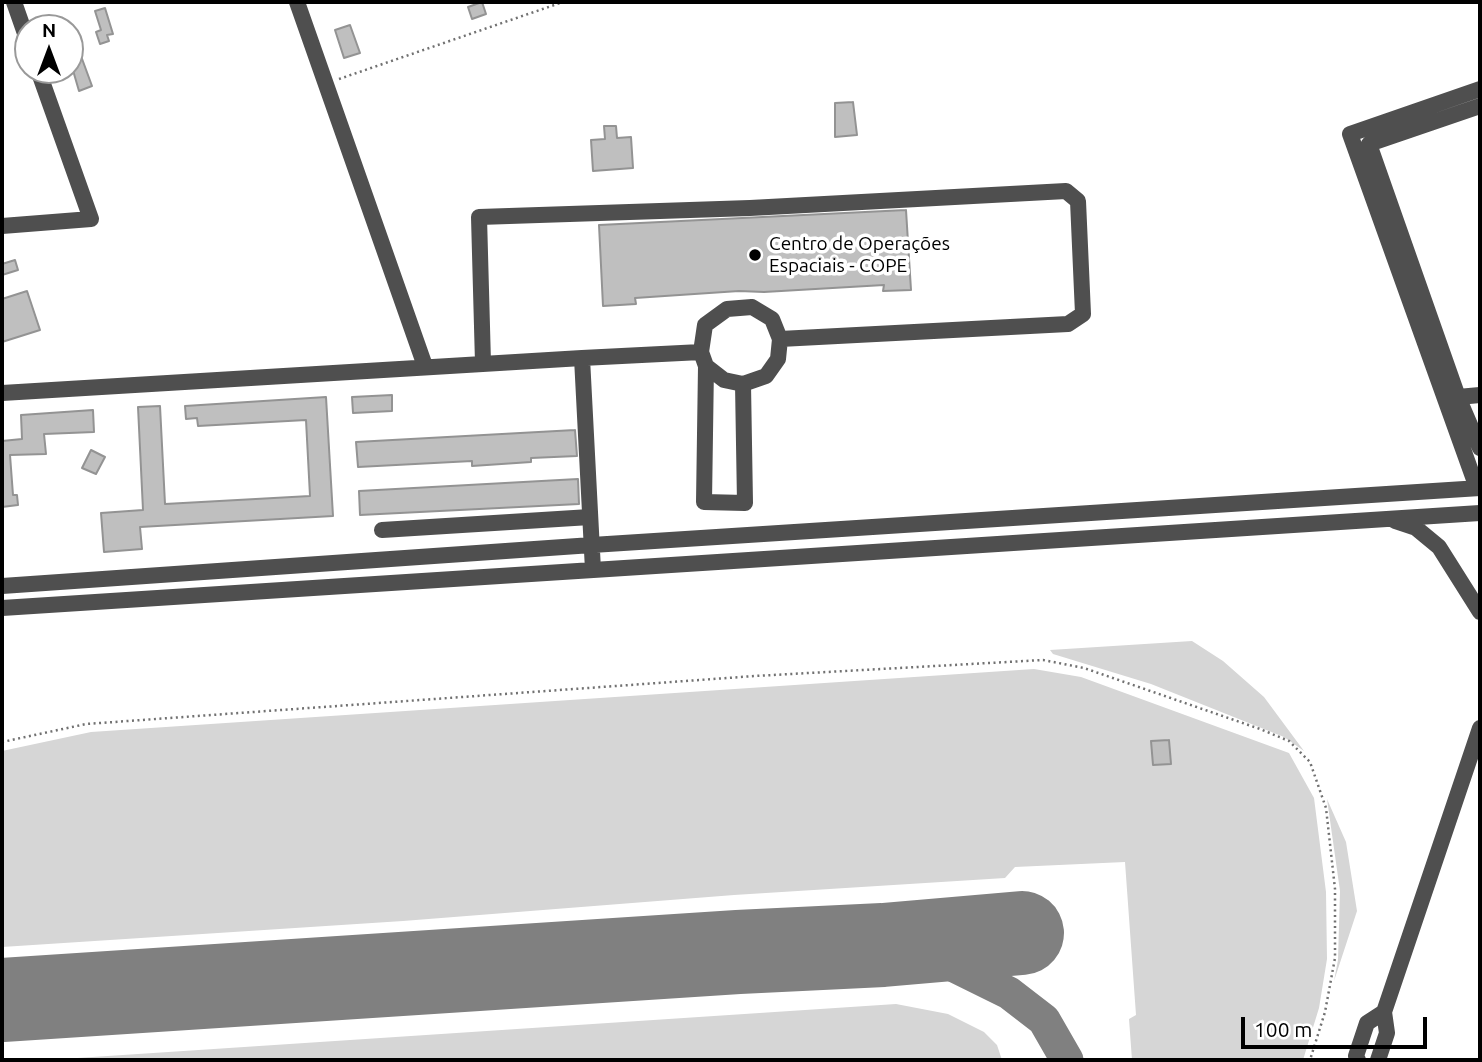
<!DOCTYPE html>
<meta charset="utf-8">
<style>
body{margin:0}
#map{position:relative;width:1482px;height:1062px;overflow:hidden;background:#fff;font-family:Ubuntu,sans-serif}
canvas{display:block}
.frame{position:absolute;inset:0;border:4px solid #000;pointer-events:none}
.north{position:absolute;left:14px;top:14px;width:70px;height:70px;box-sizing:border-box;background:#fff;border:2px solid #999;border-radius:50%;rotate:0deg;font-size:19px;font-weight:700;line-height:28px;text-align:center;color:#000}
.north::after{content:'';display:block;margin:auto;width:24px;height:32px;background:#000;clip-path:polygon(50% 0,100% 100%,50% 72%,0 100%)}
.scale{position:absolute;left:1241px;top:1017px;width:186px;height:32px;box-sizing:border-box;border:4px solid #000;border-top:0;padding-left:9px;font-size:21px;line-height:24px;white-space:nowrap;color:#000;-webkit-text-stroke:5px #fff;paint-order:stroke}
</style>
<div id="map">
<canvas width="1482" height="1062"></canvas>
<div class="frame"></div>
<div class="north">N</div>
<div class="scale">100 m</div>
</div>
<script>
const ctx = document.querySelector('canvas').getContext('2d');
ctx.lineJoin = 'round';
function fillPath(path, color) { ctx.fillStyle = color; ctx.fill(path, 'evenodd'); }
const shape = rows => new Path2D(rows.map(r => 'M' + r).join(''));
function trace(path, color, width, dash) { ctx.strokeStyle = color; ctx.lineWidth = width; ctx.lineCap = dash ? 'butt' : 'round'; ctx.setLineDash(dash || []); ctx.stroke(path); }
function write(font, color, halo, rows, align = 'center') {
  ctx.font = font + ' Ubuntu,sans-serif'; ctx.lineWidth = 7; ctx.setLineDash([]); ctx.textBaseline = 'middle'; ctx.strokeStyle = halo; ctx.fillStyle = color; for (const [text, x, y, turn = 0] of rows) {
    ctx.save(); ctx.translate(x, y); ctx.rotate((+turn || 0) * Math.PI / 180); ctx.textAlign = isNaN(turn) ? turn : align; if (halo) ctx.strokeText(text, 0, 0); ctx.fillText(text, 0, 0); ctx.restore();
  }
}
fillPath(shape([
 [1192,641,1223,661,1264,697,1304,751,1284,737,1151,684,1053,654,1050,650],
 [1034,669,1081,677,1289,753,1314,798,1326,892,1327,959,1319,1008,1303,1060,1132,1060,1129,1019,1136,1015,1125,862,1015,867,1005,878,734,895,403,921,2,947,2,751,91,732],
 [1327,799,1346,842,1357,911,1334,981,1338,960,1340,891],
 [896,1004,948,1014,984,1032,997,1045,1002,1060,47,1060]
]), '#d6d6d6');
trace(shape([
 [883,945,911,949,932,955,1009,993,1044,1020,1067,1060]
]), '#808080', 33);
trace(shape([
 [2,1000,738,952,883,945,1022,933]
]), '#808080', 84);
const building = shape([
 [482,2,486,14,472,19,468,7,482,2],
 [105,8,113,34,107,35,109,41,100,44,96,32,101,30,95,11,105,8],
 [350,25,360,53,344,58,335,30,350,25],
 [81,56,92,86,79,91,70,60,81,56],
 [853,102,857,135,835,137,835,103,853,102],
 [604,126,616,126,617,138,631,137,633,168,593,171,591,140,605,139,604,126],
 [906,210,911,290,883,291,884,285,764,292,739,291,635,298,636,304,603,306,599,225,906,210],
 [15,260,18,270,2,275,2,264,15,260],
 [27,291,40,330,2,342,2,299,27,291],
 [392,395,392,411,353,413,352,397,392,395],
 [326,397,333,516,140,527,142,549,104,552,101,513,143,510,138,407,160,406,165,504,310,496,306,420,198,426,197,418,186,419,185,406,326,397],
 [93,410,94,432,44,434,46,454,10,455,13,495,17,495,18,505,2,507,2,441,22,439,21,415,93,410],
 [575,430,577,456,531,458,531,462,472,466,472,461,358,467,356,442,575,430],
 [91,450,105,457,96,474,82,468,91,450],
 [578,479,579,504,360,515,359,491,578,479],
 [1169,740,1171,764,1153,765,1151,741,1169,740]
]);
fillPath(building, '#bfbfbf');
trace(building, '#939393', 2);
trace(shape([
 [339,79,563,2],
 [2,742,86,724,755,676,1043,660,1084,668,1260,729,1289,741,1310,762,1326,808,1335,889,1335,958,1325,1012,1310,1060]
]), '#717171', 2.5, [2, 3.5]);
trace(shape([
 [14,2,28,42],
 [297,2,425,366],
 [1480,106,1369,144,1458,397,1480,448],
 [2,226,91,219,38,70],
 [752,307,772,319,780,339,778,359,766,376,743,384,724,380,706,366,701,352,705,325,727,309,752,307],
 [582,358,701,352],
 [483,363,479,217,750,208,1066,191,1078,201,1083,314,1068,324,780,339],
 [706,366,704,502,745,503,743,384],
 [2,393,582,358,593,570],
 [1458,397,1480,395],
 [1477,488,1350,134,1480,89],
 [1395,521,1416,528,1439,547,1480,612],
 [382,530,590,517],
 [2,586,592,545,1480,488],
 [2,608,1480,513],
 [1358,1060,1356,1056,1367,1023,1384,1012],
 [1378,1060,1387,1033,1384,1012,1480,728]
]), '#4f4f4f', 16);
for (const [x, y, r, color] of [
 [755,255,7,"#000"]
]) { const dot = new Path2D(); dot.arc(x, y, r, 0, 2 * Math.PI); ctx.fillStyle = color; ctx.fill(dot); trace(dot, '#fff', 2.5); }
write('19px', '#000', '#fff', [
 ["Centro de Operações",769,244],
 ["Espaciais - COPE",769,266]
], 'left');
</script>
